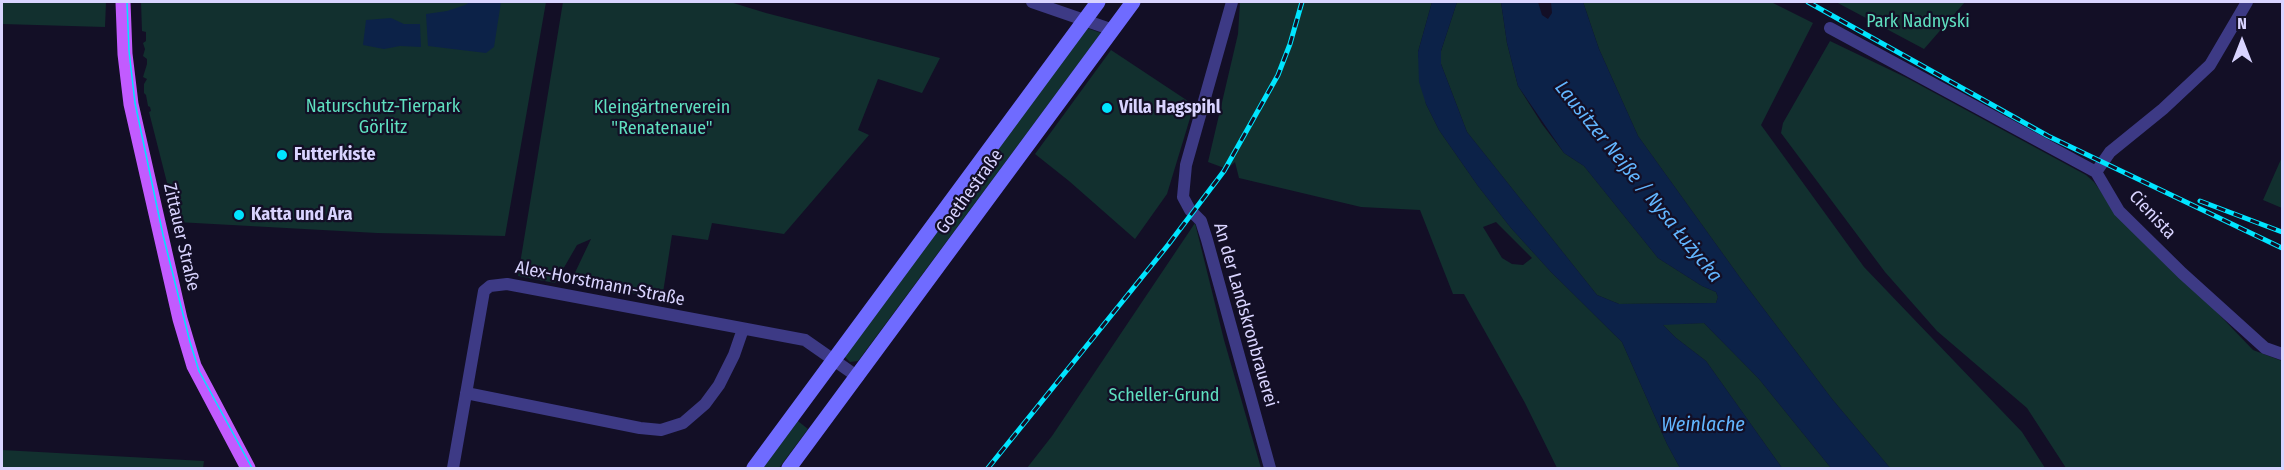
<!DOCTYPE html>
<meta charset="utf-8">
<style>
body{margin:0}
#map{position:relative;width:2284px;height:470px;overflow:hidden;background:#130f26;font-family:"Fira Sans Condensed",sans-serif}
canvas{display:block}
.frame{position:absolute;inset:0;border:3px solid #d9d4ff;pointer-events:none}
.north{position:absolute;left:2212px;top:12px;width:60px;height:60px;-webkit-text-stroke:4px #130f26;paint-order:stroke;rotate:0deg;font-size:16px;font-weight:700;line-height:24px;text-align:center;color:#d9d4ff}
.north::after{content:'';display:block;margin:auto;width:21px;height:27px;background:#d9d4ff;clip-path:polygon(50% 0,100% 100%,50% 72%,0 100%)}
</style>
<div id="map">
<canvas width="2284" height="470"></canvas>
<div class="frame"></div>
<div class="north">N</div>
</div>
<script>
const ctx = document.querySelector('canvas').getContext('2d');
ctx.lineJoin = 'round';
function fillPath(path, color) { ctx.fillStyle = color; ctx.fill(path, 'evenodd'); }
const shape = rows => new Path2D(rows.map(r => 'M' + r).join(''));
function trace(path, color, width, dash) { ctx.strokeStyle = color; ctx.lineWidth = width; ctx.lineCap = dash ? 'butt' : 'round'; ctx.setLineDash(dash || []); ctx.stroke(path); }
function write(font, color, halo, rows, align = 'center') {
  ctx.font = font + ' "Fira Sans Condensed",sans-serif'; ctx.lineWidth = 4.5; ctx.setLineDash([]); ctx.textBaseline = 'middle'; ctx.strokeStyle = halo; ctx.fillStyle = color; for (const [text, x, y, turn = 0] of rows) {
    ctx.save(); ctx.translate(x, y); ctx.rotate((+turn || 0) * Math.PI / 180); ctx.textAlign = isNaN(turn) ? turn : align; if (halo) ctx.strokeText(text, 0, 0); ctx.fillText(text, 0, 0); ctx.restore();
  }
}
fillPath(shape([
 [2,2,106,2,105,27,2,24],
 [141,2,546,2,505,236,377,233,177,222,149,112,151,111,150,107,148,106,146,95,144,93,144,84,147,79,143,77,147,64,147,59,143,56,145,49,143,43,146,41,146,32,142,31],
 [563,2,730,2,766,13,940,58,922,93,878,79,858,130,869,135,784,234,712,223,708,240,672,235,662,299,571,281,591,239,577,245,555,283,518,276],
 [1240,2,1432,2,1418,52,1426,104,1439,130,1478,186,1511,228,1551,272,1622,342,1667,444,1680,468,1557,468,1525,403,1464,294,1453,294,1420,210,1361,207,1239,178,1235,162,1227,169,1208,162,1238,34],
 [1496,222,1532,258,1523,265,1512,264,1502,258,1483,227],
 [1457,2,1501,2,1507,43,1518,86,1542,124,1564,153,1584,166,1658,258,1702,286,1716,292,1718,297,1716,303,1619,304,1597,295,1467,132,1441,64,1441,51],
 [1583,2,1771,2,1813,23,1761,125,1864,267,2022,432,2045,468,1890,468,1832,399,1741,279,1638,136,1599,49],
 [1836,2,1965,2,1924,49],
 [1084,27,1101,33,858,361,850,362,844,356],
 [1830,41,1907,78,2086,175,2094,182,2123,222,2208,303,2253,350,2282,361,2282,468,2066,468,2027,408,1937,331,1885,272,1781,133,1783,123],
 [1111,50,1194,105,1167,194,1135,239,1069,181,1035,154],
 [2282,157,2282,208,2263,200],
 [1195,223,1224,340,1261,468,1027,468,1052,436],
 [1704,323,1759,379,1831,468,1782,468,1706,361,1676,338,1662,324],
 [794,418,808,429,779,468,757,468],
 [2,450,204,461,203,468,2,468]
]), '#12302f');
fillPath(shape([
 [470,2,501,2,494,47,486,53,428,46,426,14,447,11,465,5],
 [1432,2,1457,2,1441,51,1441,64,1467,132,1597,295,1619,304,1716,303,1718,297,1716,292,1702,286,1658,258,1584,166,1564,153,1518,86,1507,43,1501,2,1538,2,1542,15,1548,19,1552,13,1551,2,1583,2,1599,49,1638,136,1741,279,1832,399,1890,468,1831,468,1759,379,1704,323,1663,325,1676,338,1706,361,1782,468,1680,468,1667,444,1622,342,1551,272,1511,228,1478,186,1439,130,1426,104,1419,82,1418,52],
 [391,18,404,24,420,24,421,47,400,46,384,49,363,45,366,20]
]), '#0c2248');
trace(shape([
 [1032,2,1113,30],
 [1232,2,1186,165,1183,197,1190,210,1201,221,1207,240,1270,468],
 [1830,28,2096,172,2119,211,2182,273,2265,348,2282,354],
 [2096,172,2110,152,2163,109,2210,65,2247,2],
 [466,393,640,428,661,430,683,423,705,404,719,385,734,355,743,329],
 [453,468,484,291,490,286,507,284,805,340,858,377]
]), '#3d3a85', 12);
trace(shape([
 [754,468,1098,2],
 [789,468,1133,2]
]), '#6f6bff', 15);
trace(shape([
 [123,2,125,54,131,104,180,319,194,366,248,468]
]), '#c25bff', 15);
trace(shape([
 [127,2,129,51,135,103,163,235,190,342,199,371,252,468]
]), '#00e5ff', 1.5);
const rail = shape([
 [1808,2,2048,136,2282,248],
 [2200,201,2282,232],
 [988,468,1168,245,1224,171,1278,75,1290,44,1302,2]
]);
trace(rail, '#00e5ff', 5);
trace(rail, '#130f26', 3, [9]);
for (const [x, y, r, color] of [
 [1107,108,6,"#00e5ff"],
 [282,155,6,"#00e5ff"],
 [239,215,6,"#00e5ff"]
]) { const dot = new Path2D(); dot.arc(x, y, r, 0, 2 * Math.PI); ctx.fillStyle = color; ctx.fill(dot); trace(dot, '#130f26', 2); }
write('18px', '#5fe0c0', '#130f26', [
 ["Park Nadnyski",1918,22],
 ["Naturschutz-Tierpark",383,107],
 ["Görlitz",383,128],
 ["Kleingärtnerverein",662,108],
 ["\"Renatenaue\"",662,129],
 ["Scheller-Grund",1164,396]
]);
write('bold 18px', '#d9d4ff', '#130f26', [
 ["Villa Hagspihl",1119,108],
 ["Futterkiste",294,155],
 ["Katta und Ara",251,215]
], 'left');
write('18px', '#d9d4ff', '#130f26', [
 ["Goethestraße",970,192,-54],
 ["Cienista",2152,215,47],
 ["Zittauer Straße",181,237,77],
 ["Alex-Horstmann-Straße",600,284,11],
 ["An der Landskronbrauerei",1245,315,74]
]);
write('italic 20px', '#62b6ff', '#130f26', [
 ["Lausitzer Neiße / Nysa Łużycka",1638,182,51],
 ["Weinlache",1703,425]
]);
</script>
